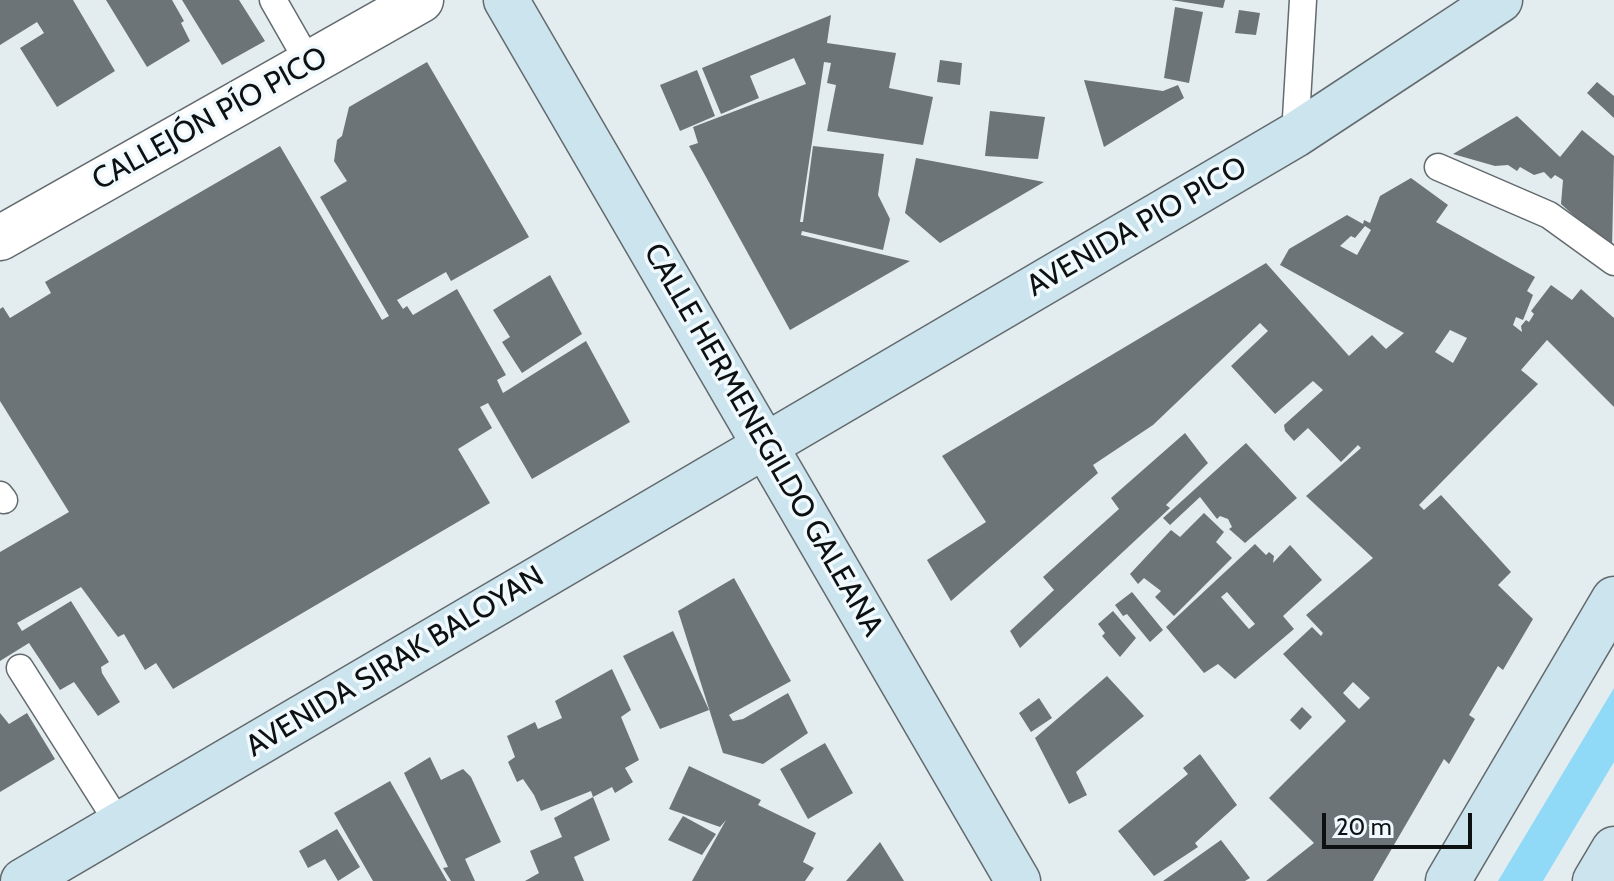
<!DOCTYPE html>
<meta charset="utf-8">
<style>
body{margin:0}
#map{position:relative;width:1614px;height:881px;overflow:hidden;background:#e3ecef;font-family:Cabin,sans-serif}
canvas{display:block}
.scale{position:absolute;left:1322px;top:813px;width:150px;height:36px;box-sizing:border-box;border:4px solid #0e1112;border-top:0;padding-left:10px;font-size:24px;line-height:28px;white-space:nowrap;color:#0e1112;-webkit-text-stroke:6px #f0f9fd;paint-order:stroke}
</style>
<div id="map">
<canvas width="1614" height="881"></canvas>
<div class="scale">20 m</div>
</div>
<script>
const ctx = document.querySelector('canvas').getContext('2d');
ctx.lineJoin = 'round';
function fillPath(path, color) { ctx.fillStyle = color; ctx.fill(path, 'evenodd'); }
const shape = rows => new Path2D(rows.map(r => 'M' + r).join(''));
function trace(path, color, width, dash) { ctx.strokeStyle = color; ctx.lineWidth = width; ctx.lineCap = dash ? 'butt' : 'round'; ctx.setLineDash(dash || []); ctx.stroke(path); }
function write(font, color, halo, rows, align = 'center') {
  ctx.font = font + ' Cabin,sans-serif'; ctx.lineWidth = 7; ctx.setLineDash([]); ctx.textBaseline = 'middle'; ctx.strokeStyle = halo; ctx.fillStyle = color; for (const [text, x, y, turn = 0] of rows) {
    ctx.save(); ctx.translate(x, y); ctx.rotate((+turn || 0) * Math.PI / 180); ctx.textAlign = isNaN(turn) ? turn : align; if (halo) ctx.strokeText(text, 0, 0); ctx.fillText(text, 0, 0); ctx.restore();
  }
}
fillPath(shape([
 [1614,688,1614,762,1543,881,1498,881]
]), '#91daf7');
fillPath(shape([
 [0,0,73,0,115,71,57,107,20,48,44,33,37,22,0,45],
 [106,0,172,0,184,21,181,23,190,41,147,67],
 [182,0,239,0,265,41,222,65],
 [1171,0,1225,0,1223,8],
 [1175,7,1203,12,1189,83,1164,78],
 [1239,10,1260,13,1256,35,1235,33],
 [831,15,827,43,896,53,889,88,933,97,923,145,827,131,836,85,827,83,831,63,824,62,800,222,803,222,813,146,884,154,878,195,890,219,883,250,802,231,801,235,910,261,790,330,689,146,698,143,693,127,806,84,794,58,750,76,759,98,721,114,702,68],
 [940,60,962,63,960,85,937,82],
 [427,62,529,237,451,281,446,272,397,300,403,309,407,306,413,315,457,289,506,375,497,380,503,393,586,341,630,422,532,479,488,403,480,407,492,428,458,449,490,503,173,689,156,663,145,670,124,634,118,637,81,587,17,623,22,631,71,601,109,662,101,667,102,673,120,702,98,716,74,682,60,690,29,643,0,661,0,552,69,512,0,401,0,309,3,307,10,318,51,293,45,282,280,146,382,320,389,316,320,197,347,181,334,161,337,140,342,136,349,107],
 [697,70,715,116,680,131,660,85],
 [1084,80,1163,91,1178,85,1184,98,1104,147],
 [1597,82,1614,96,1614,118,1587,93],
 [990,111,1045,117,1038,159,985,156],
 [1517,116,1560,157,1582,130,1614,156,1612,250,1561,204,1563,180,1555,175,1551,179,1544,172,1534,175,1520,167,1517,171,1508,165,1495,166,1453,154],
 [916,158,1044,182,940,243,905,213],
 [1411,178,1448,205,1436,222,1535,277,1527,291,1533,295,1523,320,1516,317,1513,325,1522,332,1521,326,1526,320,1529,322,1534,314,1531,311,1551,285,1572,300,1581,289,1614,318,1614,407,1547,340,1521,370,1538,384,1419,505,1424,510,1441,495,1511,572,1498,585,1533,619,1503,670,1498,666,1469,715,1475,719,1449,764,1444,759,1373,881,1266,881,1314,843,1269,798,1346,721,1283,654,1312,627,1321,636,1323,633,1306,615,1373,558,1306,496,1361,448,1358,445,1341,462,1308,428,1294,441,1285,431,1284,425,1323,390,1313,381,1275,414,1231,366,1268,331,1260,323,1153,425,1093,465,1098,473,951,601,927,560,986,522,942,456,1266,263,1349,356,1372,335,1386,349,1404,333,1280,265,1289,249,1347,215,1363,224,1364,220,1370,223,1380,196],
 [1365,226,1371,230,1357,255,1340,246,1351,236,1355,238],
 [1450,330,1467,338,1453,363,1435,352],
 [1353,682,1370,698,1359,709,1343,693],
 [550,275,582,334,522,373,502,342,510,337,493,310],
 [1185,433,1208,463,1166,505,1170,508,1020,648,1010,631,1054,590,1043,577,1119,509,1111,498],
 [1246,443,1297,498,1245,543,1229,529,1232,527,1228,519,1220,516,1217,519,1200,497,1170,525,1163,518],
 [1204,513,1224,532,1216,542,1232,558,1174,616,1155,597,1161,591,1144,578,1138,584,1130,574,1171,530,1180,537],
 [1255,544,1266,555,1269,552,1274,556,1273,563,1290,545,1322,580,1283,616,1294,629,1235,679,1218,664,1204,673,1166,627],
 [1227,592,1255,624,1249,629,1221,597],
 [734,578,791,681,729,715,733,721,743,719,788,693,808,733,763,764,723,753,678,611],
 [1132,592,1163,630,1150,642,1127,614,1123,616,1115,605],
 [1113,611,1136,638,1120,657,1102,636,1105,633,1098,624],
 [673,631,709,710,660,729,623,656],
 [612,669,631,710,621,717,639,760,625,768,633,782,615,793,612,787,593,797,591,791,541,811,534,795,523,779,517,782,508,762,515,757,507,736,535,722,538,729,562,718,555,701],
 [1107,676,1144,716,1076,772,1087,795,1069,804,1035,738],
 [1039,698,1052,718,1031,732,1019,713],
 [1302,707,1312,717,1300,730,1290,720],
 [0,713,9,724,27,713,55,759,0,792],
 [825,743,853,793,808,819,780,769],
 [1200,754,1237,805,1195,843,1198,847,1154,876,1118,831,1188,774,1183,768],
 [430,757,441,780,463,769,471,777,501,842,465,859,475,881,451,881,443,868,448,867,404,773],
 [689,766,761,800,758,805,816,833,803,862,814,868,805,881,692,881,726,820,720,827,669,809],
 [390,781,447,881,373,881,334,813],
 [593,797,610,840,574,857,584,881,525,881,539,873,530,851,562,837,554,818],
 [683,816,716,834,702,855,668,840],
 [337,829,360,867,338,881,325,859,308,868,299,851],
 [1221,840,1250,878,1245,881,1163,881],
 [880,842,904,881,846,881]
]), '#6d7477');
const lane = shape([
 [273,0,309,63],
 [1295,135,1303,0],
 [1438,167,1549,215,1614,262],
 [0,495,4,500],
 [20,668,119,824]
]);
const street = shape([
 [0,238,421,0]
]);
const secondary = shape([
 [506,0,1018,881],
 [23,881,1295,135,1500,0],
 [1448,881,1614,599],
 [1595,881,1614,849]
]);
trace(lane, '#636a6d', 29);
trace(street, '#636a6d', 47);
trace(secondary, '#636a6d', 47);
trace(lane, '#fff', 26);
trace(street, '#fff', 44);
trace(secondary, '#cbe4ed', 44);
write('30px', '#0e1112', '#f0f9fd', [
 ["CALLEJÓN PÍO PICO",210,119,-29],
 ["AVENIDA PIO PICO",1137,227,-30],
 ["CALLE HERMENEGILDO GALEANA",763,440,60],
 ["AVENIDA SIRAK BALOYAN",395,662,-31]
]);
</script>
